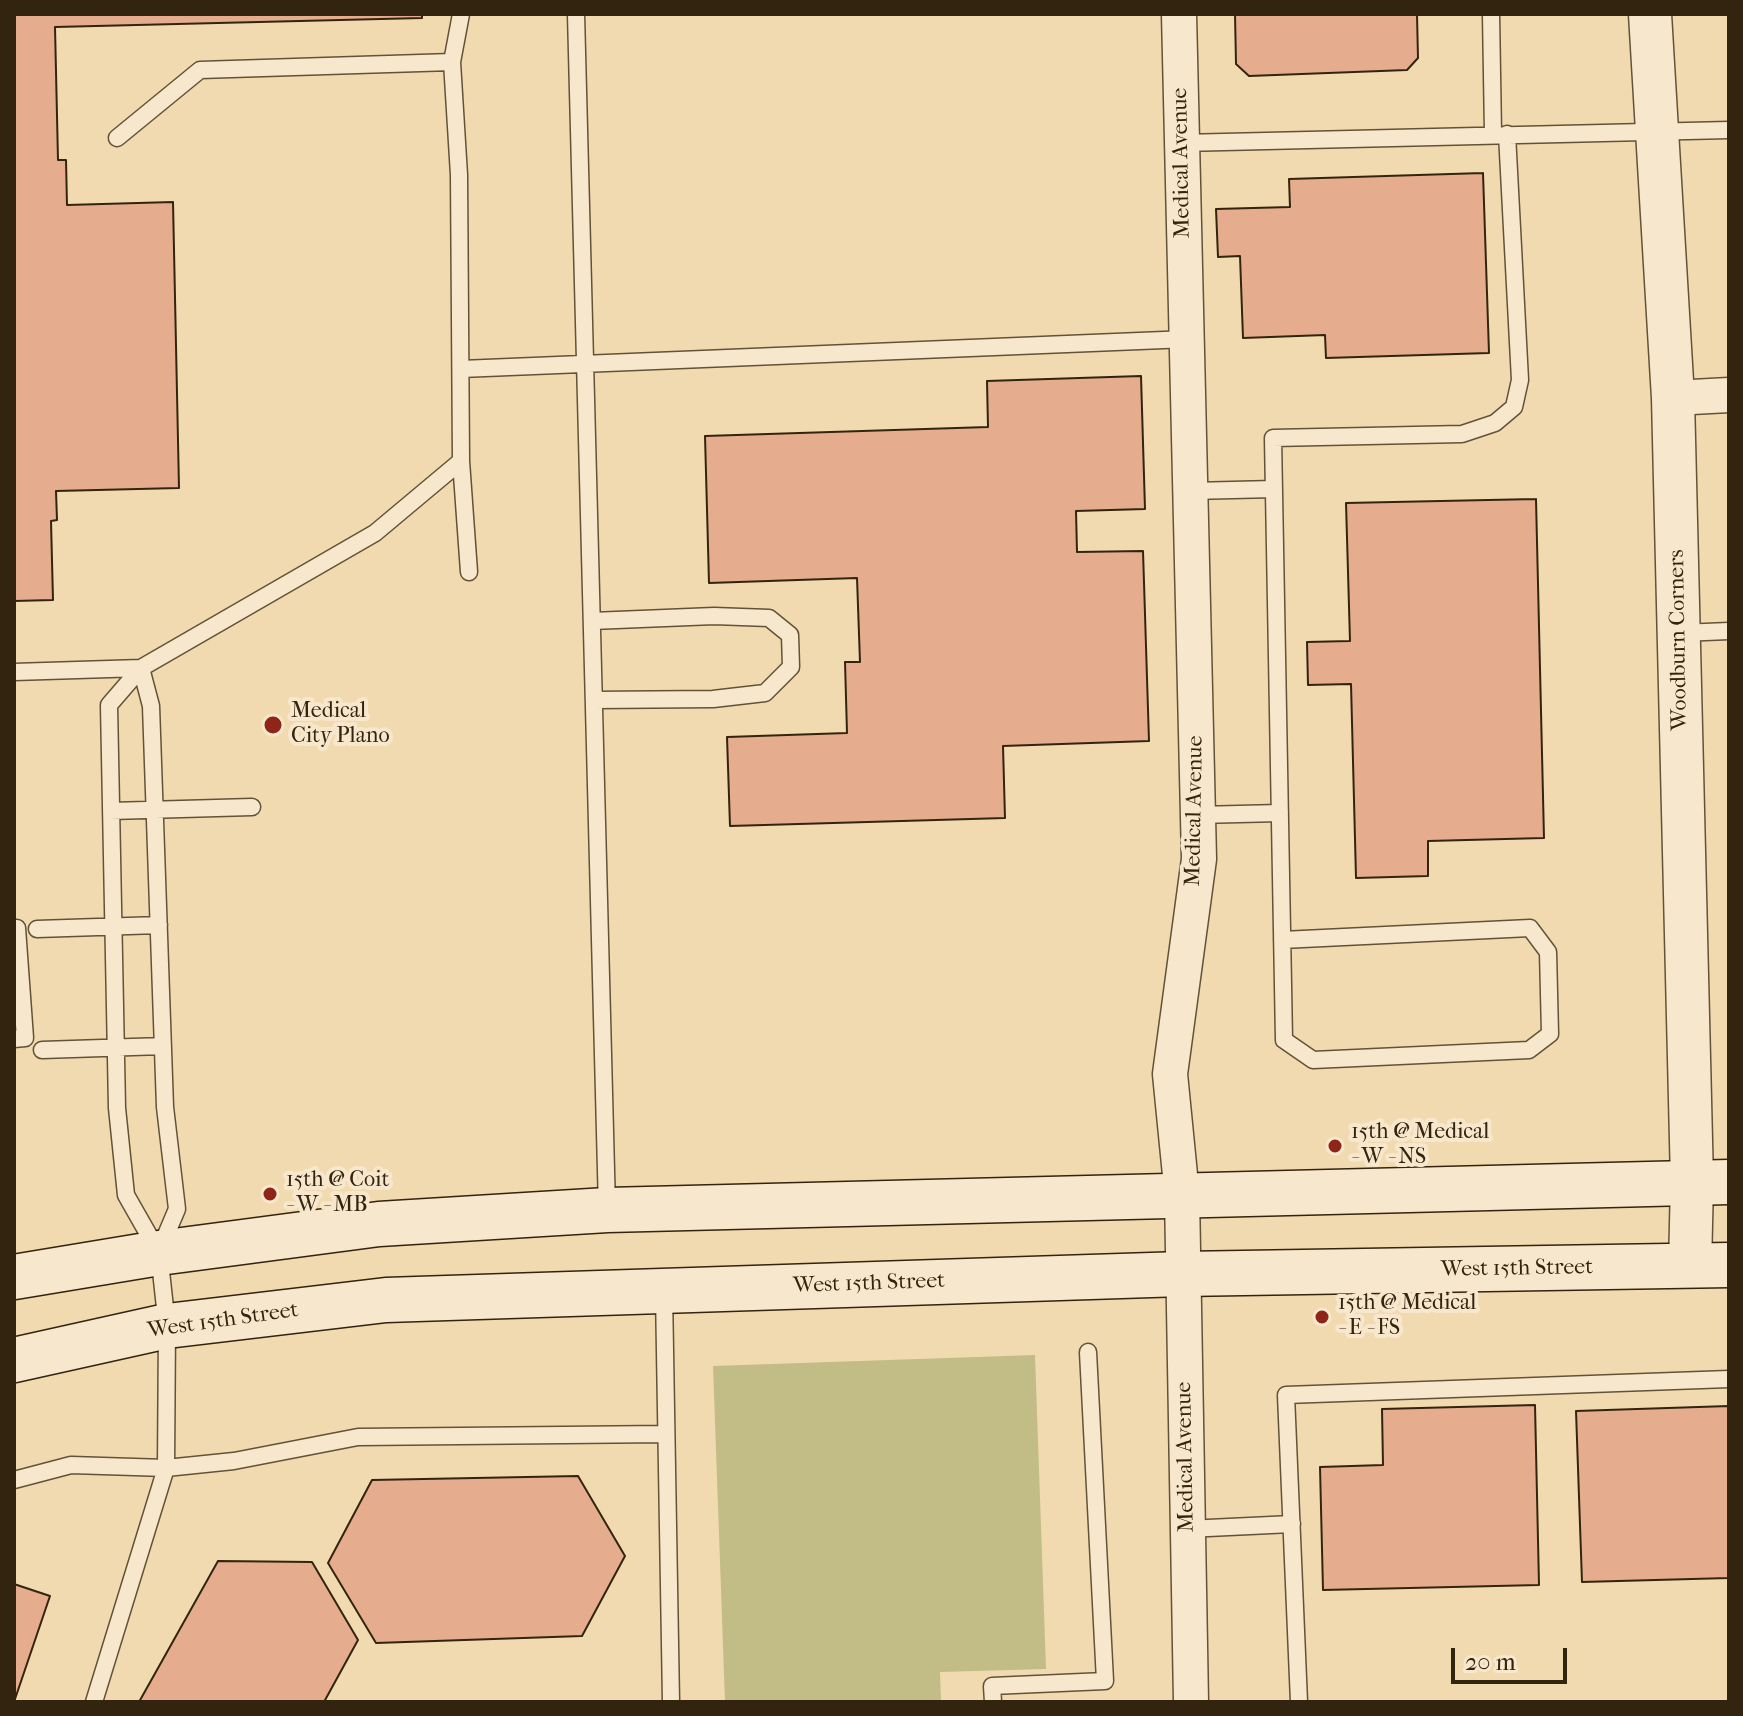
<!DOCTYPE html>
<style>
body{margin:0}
#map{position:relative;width:1743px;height:1716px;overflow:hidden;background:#f2dab0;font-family:"IM FELL French Canon",serif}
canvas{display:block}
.frame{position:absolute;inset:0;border:16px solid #32240f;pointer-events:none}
.scale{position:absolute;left:1451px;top:1648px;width:116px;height:36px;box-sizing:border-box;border:4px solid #32240f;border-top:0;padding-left:10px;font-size:24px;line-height:28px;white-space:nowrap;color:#32240f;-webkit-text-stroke:6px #f7e7cc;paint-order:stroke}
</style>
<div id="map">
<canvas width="1743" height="1716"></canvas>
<div class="frame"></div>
<div class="scale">20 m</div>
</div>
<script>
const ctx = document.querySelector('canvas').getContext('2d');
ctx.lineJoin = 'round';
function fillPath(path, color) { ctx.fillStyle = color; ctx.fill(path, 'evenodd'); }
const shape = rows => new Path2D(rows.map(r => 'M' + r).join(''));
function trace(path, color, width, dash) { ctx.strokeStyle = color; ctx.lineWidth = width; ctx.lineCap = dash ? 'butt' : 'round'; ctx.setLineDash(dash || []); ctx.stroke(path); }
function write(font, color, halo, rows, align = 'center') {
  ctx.font = font + ' "IM FELL French Canon",serif'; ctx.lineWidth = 8; ctx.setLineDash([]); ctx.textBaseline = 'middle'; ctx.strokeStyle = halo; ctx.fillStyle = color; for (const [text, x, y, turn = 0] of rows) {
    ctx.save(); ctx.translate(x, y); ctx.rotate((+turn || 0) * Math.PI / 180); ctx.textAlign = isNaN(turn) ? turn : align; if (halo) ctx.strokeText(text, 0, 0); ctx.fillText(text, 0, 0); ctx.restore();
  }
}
fillPath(shape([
 [1035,1355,1046,1669,940,1672,941,1702,725,1702,713,1366]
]), '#c2bd86');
const building = shape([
 [14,14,422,14,422,18,55,27,58,160,66,160,67,205,173,202,179,488,56,491,57,520,51,521,53,600,14,601,14,14],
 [1235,14,1417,14,1418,58,1407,70,1249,76,1236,64,1235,14],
 [1483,173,1489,353,1326,358,1325,335,1243,338,1240,256,1218,257,1216,209,1290,207,1289,179,1483,173],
 [1141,376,1145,509,1076,511,1077,552,1143,551,1149,741,1003,746,1005,818,730,826,727,737,847,733,845,662,860,662,857,578,709,583,705,436,988,427,987,381,1141,376],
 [1536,499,1544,838,1428,841,1428,876,1356,878,1351,684,1308,685,1307,642,1350,641,1346,503,1536,499],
 [1535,1405,1539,1585,1323,1590,1320,1467,1383,1465,1382,1409,1535,1405],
 [1729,1406,1729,1578,1582,1582,1576,1411,1729,1406],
 [578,1476,625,1556,582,1636,376,1643,328,1563,372,1480,578,1476],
 [218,1561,312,1562,358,1640,324,1702,139,1702,218,1561],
 [14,1584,50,1596,14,1702,14,1584]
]);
fillPath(building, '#e5ac8d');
trace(building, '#32240f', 2);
const service = shape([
 [576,14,607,1209],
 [1491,14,1493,134],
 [117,138,200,70,452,62],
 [1182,143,1729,130],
 [461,369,1188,339],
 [461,461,469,572],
 [1191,491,1274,489],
 [592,621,714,616,769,618,790,635,791,667,765,693,713,699,594,700],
 [1681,633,1729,631],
 [141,668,151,706,165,1107,177,1209,160,1249],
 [14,672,141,668],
 [111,811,252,807],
 [1198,815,1280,813],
 [14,928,17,928,25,1038,14,1039],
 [37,929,159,925],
 [1282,940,1530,928,1548,952,1550,1034,1529,1050,1313,1060,1284,1040,1273,438,1462,434,1495,423,1514,407,1520,380,1507,134],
 [42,1050,163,1046],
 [664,1293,671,1702],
 [14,1480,71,1465,166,1468,167,1326,159,1253,126,1195,117,1108,109,705,141,668,375,533,461,461,459,175,452,62,461,14],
 [1187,1529,1292,1524],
 [94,1702,166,1468,234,1461,358,1437,666,1434],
 [993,1702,992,1686,1105,1681,1088,1352],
 [1299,1702,1286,1395,1729,1379]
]);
const minor = shape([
 [1179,14,1199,859,1170,1074,1182,1195,1191,1702],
 [1673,398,1729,395]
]);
const tertiary = shape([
 [1650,14,1673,398,1692,1182,1690,1266]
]);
const secondary = shape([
 [14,1277,159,1253,379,1224,607,1210,1729,1182],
 [14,1360,167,1326,386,1300,1182,1274,1729,1265]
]);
trace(service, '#625237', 19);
trace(minor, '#625237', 37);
trace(tertiary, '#625237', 45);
trace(secondary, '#32240f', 47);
trace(service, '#f7e7cc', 16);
trace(minor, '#f7e7cc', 34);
trace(tertiary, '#f7e7cc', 42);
trace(secondary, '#f7e7cc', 44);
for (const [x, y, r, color] of [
 [273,725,10,"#8f2418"],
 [1335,1146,8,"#8f2418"],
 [270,1194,8,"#8f2418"],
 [1322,1317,8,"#8f2418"]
]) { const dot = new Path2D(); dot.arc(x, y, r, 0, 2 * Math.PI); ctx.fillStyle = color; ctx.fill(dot); trace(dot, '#f7e7cc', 3); }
write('22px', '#32240f', '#f7e7cc', [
 ["Medical Avenue",1182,163,-91],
 ["Woodburn Corners",1679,640,-91],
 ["Medical Avenue",1195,811,-89],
 ["West 15th Street",1517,1269,-1],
 ["West 15th Street",869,1284,-2],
 ["West 15th Street",223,1321,-8],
 ["Medical Avenue",1186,1457,-91]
]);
write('22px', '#32240f', '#f7e7cc', [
 ["Medical",291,712],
 ["City Plano",291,737],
 ["15th @ Medical",1351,1133],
 ["- W - NS",1351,1158],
 ["15th @ Coit",286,1181],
 ["- W - MB",286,1206],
 ["15th @ Medical",1338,1304],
 ["- E - FS",1338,1329]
], 'left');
</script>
